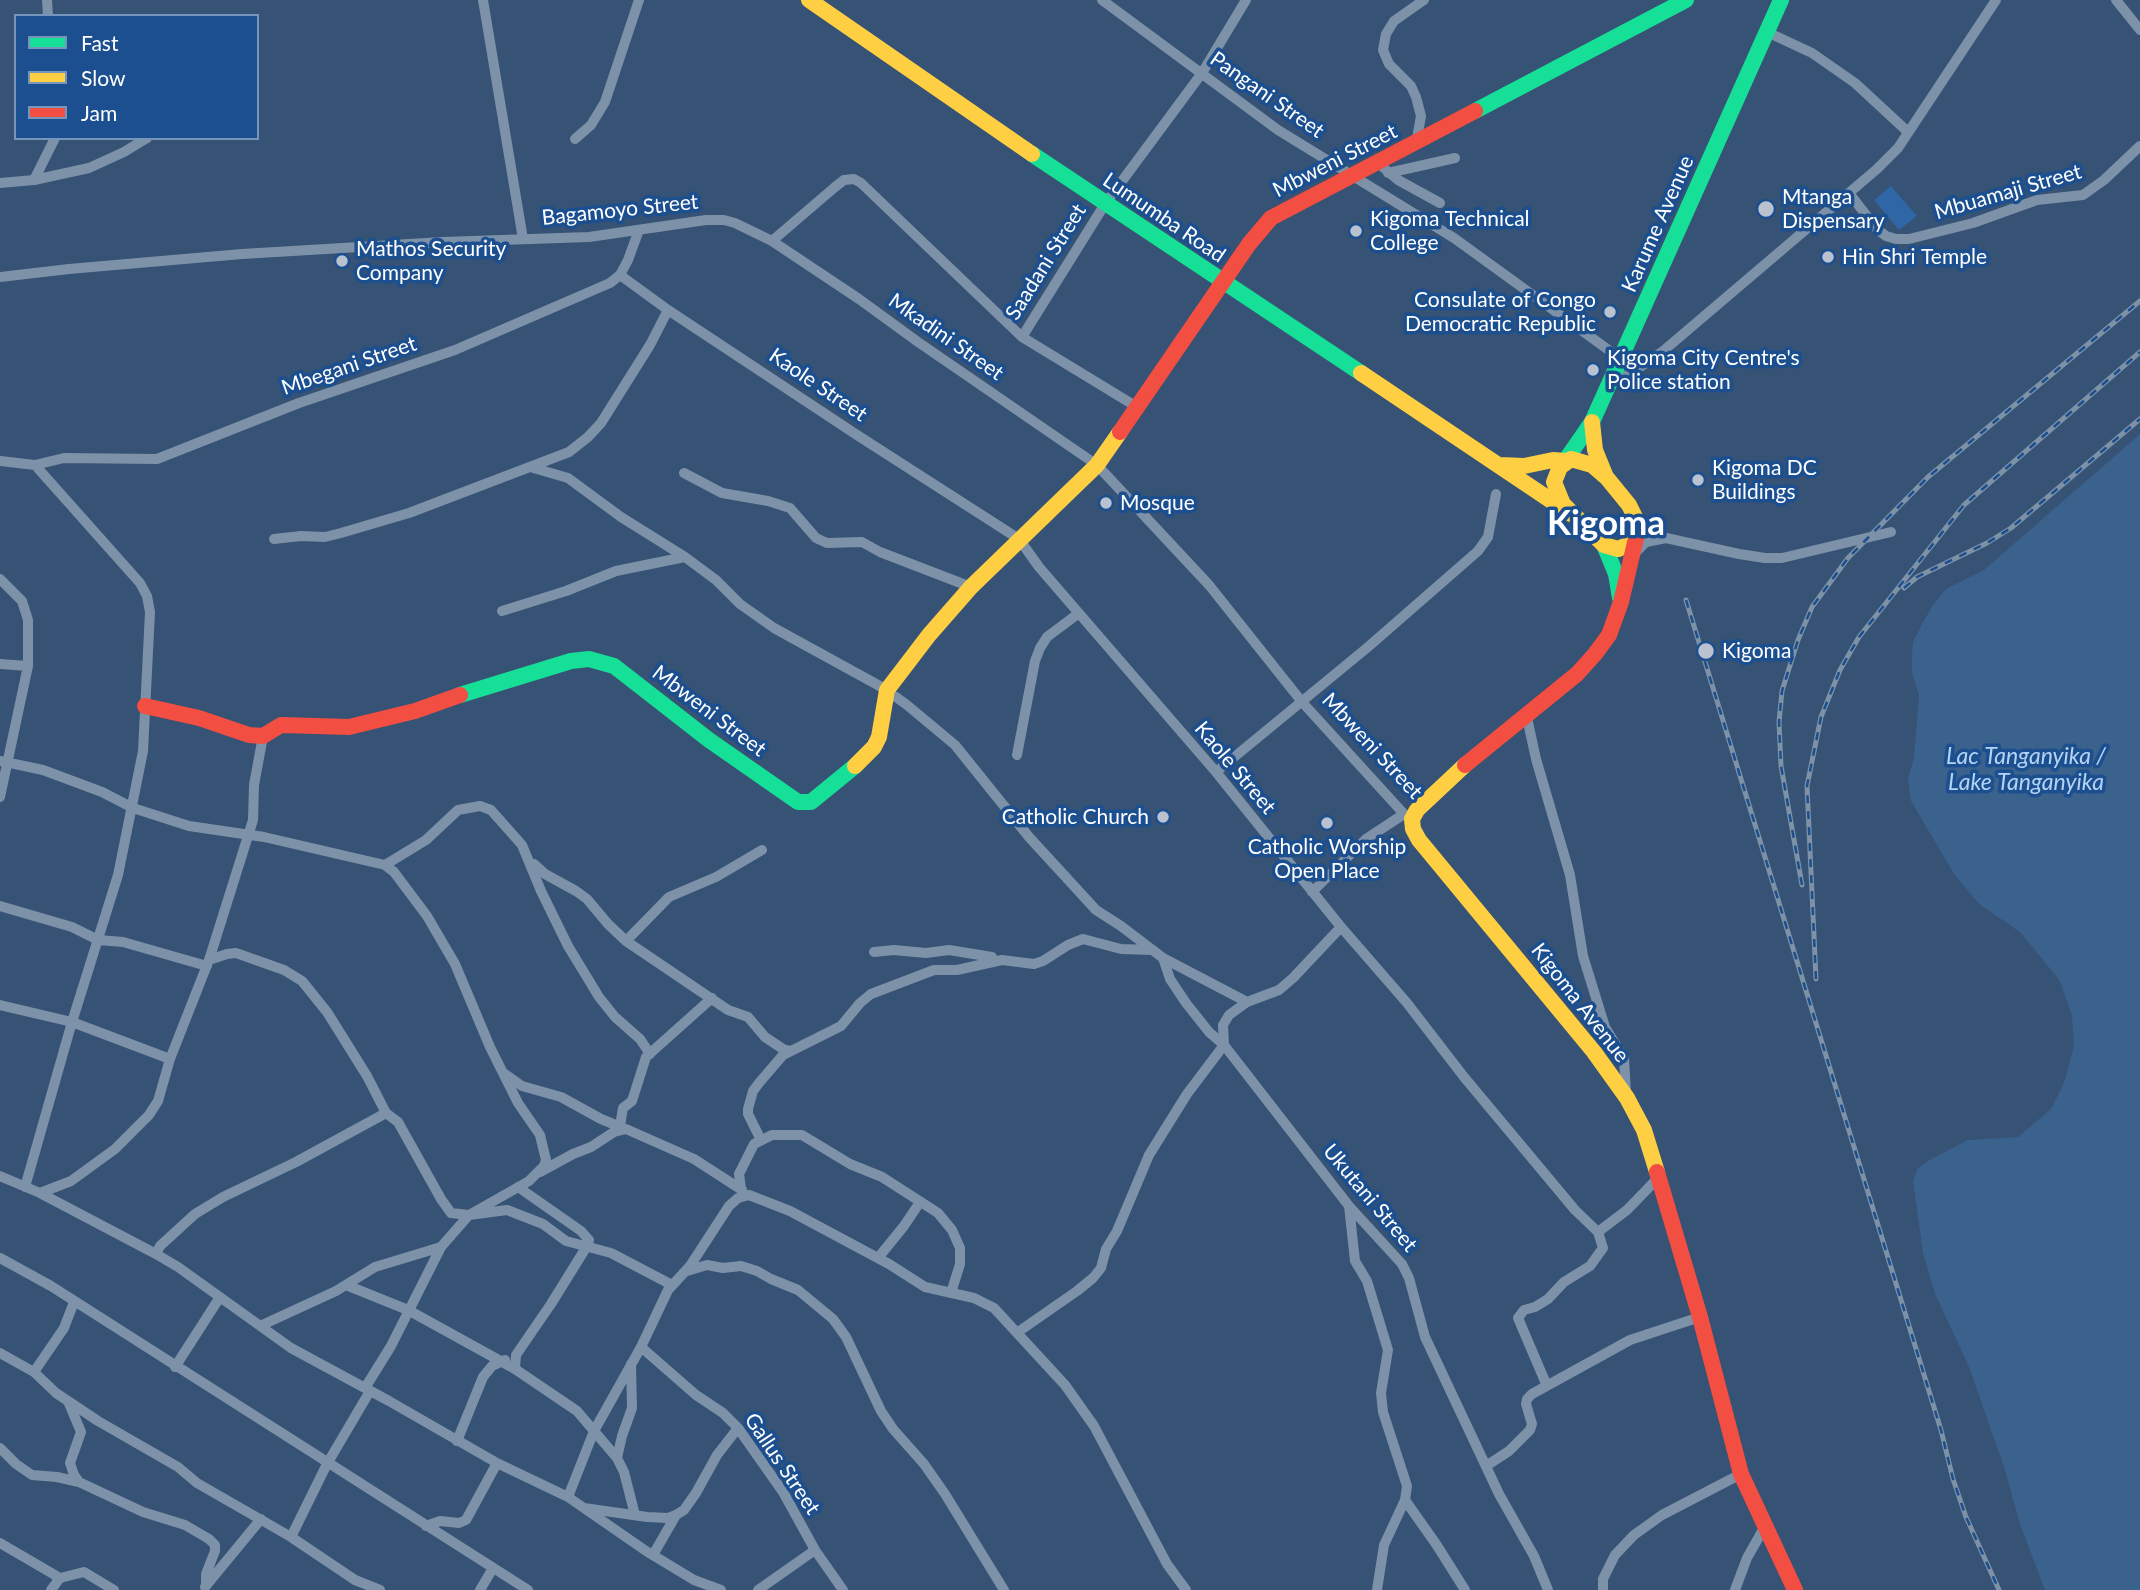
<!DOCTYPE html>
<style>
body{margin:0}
#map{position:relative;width:2140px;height:1590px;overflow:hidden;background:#365274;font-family:Lato,sans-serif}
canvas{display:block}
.legend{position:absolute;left:14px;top:14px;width:245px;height:126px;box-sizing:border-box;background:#1b4f8f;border:2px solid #7695bc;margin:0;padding:9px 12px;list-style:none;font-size:21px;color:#fff}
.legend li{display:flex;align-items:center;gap:14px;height:35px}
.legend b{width:35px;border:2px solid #7695bc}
</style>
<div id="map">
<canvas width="2140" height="1590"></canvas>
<ul class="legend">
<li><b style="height:9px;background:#16e098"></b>Fast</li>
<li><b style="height:9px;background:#ffcf43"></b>Slow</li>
<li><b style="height:9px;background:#f24e42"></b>Jam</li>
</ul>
</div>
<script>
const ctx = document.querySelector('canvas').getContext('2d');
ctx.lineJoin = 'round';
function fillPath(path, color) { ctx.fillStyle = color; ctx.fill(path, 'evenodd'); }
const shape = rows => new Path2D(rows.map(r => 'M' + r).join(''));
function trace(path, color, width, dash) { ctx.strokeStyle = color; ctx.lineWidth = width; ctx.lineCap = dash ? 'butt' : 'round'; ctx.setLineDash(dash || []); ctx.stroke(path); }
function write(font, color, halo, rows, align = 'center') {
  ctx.font = font + ' Lato,sans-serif'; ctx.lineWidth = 7; ctx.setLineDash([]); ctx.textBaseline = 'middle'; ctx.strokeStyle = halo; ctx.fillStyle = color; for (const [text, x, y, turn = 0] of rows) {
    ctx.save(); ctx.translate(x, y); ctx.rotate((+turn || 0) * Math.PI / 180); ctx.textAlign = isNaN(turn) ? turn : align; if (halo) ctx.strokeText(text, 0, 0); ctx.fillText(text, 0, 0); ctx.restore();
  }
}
fillPath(shape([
 [1891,186,1917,216,1899,230,1874,200]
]), '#2f66a5');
fillPath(shape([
 [2140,434,2140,1590,2045,1590,2020,1524,2004,1467,1969,1367,1935,1294,1923,1253,1913,1180,1918,1168,1931,1159,1968,1140,2018,1137,2051,1109,2064,1083,2074,1046,2072,1016,2060,981,2021,933,1978,903,1954,874,1911,801,1908,778,1914,758,1919,695,1912,673,1912,654,1913,642,1922,624,1933,605,1946,589,1984,570]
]), '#3b618d');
trace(shape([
 [47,0,48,16],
 [483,0,523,239],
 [1102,0,1278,130,1454,238,1621,359],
 [2116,0,2140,30],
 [1767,32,1812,53,1855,83,1908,132],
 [575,139,591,125,605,102,639,0],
 [1416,144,1421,116,1416,97,1411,86,1389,64,1383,50,1386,34,1394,21,1424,0],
 [1378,163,1398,180,1440,203],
 [1388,173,1455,158],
 [34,180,55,138],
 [0,183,34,180,89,168,124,152,147,138],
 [1849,193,1877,229,1886,236,1896,239,1909,239,1973,223,2037,200,2083,195,2104,180,2140,146],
 [772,241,835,187,844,180,854,179,861,183,1022,337,1137,407],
 [620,275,668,310,857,435,1019,539,1039,567,1216,772,1341,927,1407,1003,1464,1077,1575,1210,1598,1232,1603,1248,1590,1266,1564,1282,1548,1299,1535,1307,1524,1310,1518,1318,1547,1386],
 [0,277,69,269,242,254,443,242,589,237,706,220,724,220,735,223,772,241,859,299,918,342,1097,465,1209,585,1302,702,1404,814,1412,819],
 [1022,337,1105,204,1202,73,1246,0],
 [1610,382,1631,373,1662,352,1877,169,1898,148,1996,0],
 [0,461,35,465,140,583,147,596,150,612,143,751,118,875,72,1022,25,1187],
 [35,465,64,458,157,459,299,403,455,350,610,283,620,275,628,260,639,230],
 [530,467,568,478,621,517,685,557,716,580,740,604,774,628,887,690],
 [684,473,722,493,768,501,790,508,816,538,827,543,862,542,880,552,971,587],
 [274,539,301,536,325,537,341,533,409,513,569,452,588,437,601,423,650,345,668,310],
 [1635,553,1646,542,1666,538,1739,554,1765,558,1782,558,1891,532],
 [0,579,22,601,28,620,28,666,0,797],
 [502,611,566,591,616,571,685,557],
 [0,664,28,666],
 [885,695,896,697,907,705,955,745,1029,837,1096,910,1121,926,1163,958,1247,1002],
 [1526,713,1536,759,1570,875,1583,956,1605,1027,1624,1058,1626,1093],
 [1017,755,1035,661,1040,648,1047,637,1079,613],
 [0,761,43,770,102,792,133,808,189,826,264,837,385,865,394,872,427,916,455,964,490,1047,518,1103,540,1135,546,1160,544,1166,529,1181,469,1215,441,1247,391,1346,365,1388],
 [1216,772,1368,647,1478,551,1488,537,1496,494],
 [534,864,545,874,576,891,587,899,608,924,626,941,728,1010,748,1017,765,1037,783,1049,790,1051],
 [385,865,426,840,458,810,480,806,491,810,522,845,541,891,568,946,599,997,615,1017,640,1039,650,1054],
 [1312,892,1366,839,1404,814],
 [0,906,72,927,98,940,123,942,207,966],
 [1341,927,1293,978,1279,990,1247,1002,1229,1015,1223,1025,1224,1045,1349,1206,1402,1264,1409,1278,1425,1337,1499,1494,1534,1556,1548,1590],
 [626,941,669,897,716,877,762,850],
 [874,952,894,950,926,953,949,950,992,957],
 [209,960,227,954,236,953,284,970,302,981,327,1012,367,1076,386,1113,398,1122,441,1199,451,1213,469,1215,507,1210,543,1224,566,1241,611,1253,672,1285],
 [0,1005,72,1022,170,1059],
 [505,1074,522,1086,561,1097,601,1119,623,1128],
 [620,1126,623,1108,632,1101,646,1057,712,998],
 [761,1140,748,1114,748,1109,753,1091,759,1083,783,1055,841,1026,860,1003,871,994,934,970,957,970,1002,960,1034,964,1043,961,1068,945,1083,939,1121,949,1153,950],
 [540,1172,573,1154,591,1147,614,1132,626,1129,694,1159,742,1190],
 [0,1176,40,1193,156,1254,178,1267,291,1348,389,1401,497,1463,568,1497,646,1551,694,1580,721,1590],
 [741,1189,739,1174,754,1144,772,1135,802,1135,850,1164,882,1177,938,1213,952,1230,960,1248,960,1264,951,1293],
 [40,1193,71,1181,115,1149,149,1115,158,1101,170,1059,209,960,253,820,254,785,263,736],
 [1349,1206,1355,1261,1367,1281,1388,1350,1381,1393,1383,1412,1407,1486,1405,1500,1384,1545,1377,1590],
 [1598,1232,1627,1210,1658,1178],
 [156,1254,160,1246,195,1214,223,1197,296,1162,386,1113],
 [0,1258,51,1286,528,1590],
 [878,1258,904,1226,920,1202],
 [687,1271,707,1265,723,1268,741,1266,757,1271,771,1279,798,1290,833,1319,846,1337,881,1411,893,1429,924,1464,945,1494,1004,1590],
 [346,1285,408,1310,515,1369,577,1411,617,1458],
 [260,1326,336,1291,375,1267,441,1247],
 [1018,1332,1077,1291,1093,1278,1101,1268,1106,1249,1117,1231,1149,1155,1187,1094,1224,1045,1209,1032,1186,1003,1170,979,1163,958],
 [641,1347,696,1395,723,1413,738,1428,783,1492,815,1550,843,1590],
 [0,1353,34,1372,56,1393,98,1421,178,1467,197,1483,291,1537,355,1580,380,1590],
 [631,1364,632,1408,622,1436,617,1458,624,1472,635,1515],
 [175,1367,220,1297],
 [515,1369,516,1355,551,1304,587,1246,589,1240,581,1231,518,1187],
 [34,1372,64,1328,74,1302],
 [68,1401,81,1432,70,1463,74,1475,79,1482],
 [457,1441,483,1377,492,1366,505,1360],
 [0,1448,16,1464,32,1475,57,1477,79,1482,143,1512,185,1525,209,1539,215,1545,215,1551,206,1574,206,1586],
 [1486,1466,1509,1451,1530,1430,1532,1424,1526,1404,1527,1399,1532,1394,1630,1340,1700,1317],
 [568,1497,594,1431,641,1347,668,1290,690,1266,729,1206,738,1198,749,1195,790,1211,889,1264,925,1287,974,1298,994,1308,1065,1385,1094,1426,1167,1564,1186,1590],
 [1405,1500,1436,1544,1465,1590],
 [584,1508,647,1517,668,1518,676,1515,684,1510,696,1493,717,1455,738,1428],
 [426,1526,440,1521,459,1523,466,1520,497,1463],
 [291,1537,327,1464,370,1391],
 [0,1543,60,1578],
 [653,1555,676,1515],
 [205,1587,261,1519],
 [51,1590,60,1578,84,1572,114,1590],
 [480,1590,493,1568],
 [758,1590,815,1550],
 [1603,1590,1603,1579,1615,1555,1634,1535,1662,1515,1741,1474],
 [1735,1590,1747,1558,1764,1528]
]), '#7d92a8', 10);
trace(shape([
 [1475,111,1686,0],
 [1032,154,1361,373],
 [1565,461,1592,422,1781,0],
 [1604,545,1616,574,1620,598],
 [460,695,571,661,589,659,614,666,709,740,798,802,811,802,855,766]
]), '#16e098', 16);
trace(shape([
 [809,0,1032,154],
 [1361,373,1571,514],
 [1592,422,1595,450,1606,477],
 [1571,459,1592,465,1607,478,1629,505,1639,525,1637,534,1630,544,1618,549,1604,545,1563,504,1554,482,1560,467,1571,459],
 [1500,465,1524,466,1553,460,1565,461],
 [1465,765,1417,810,1412,819,1413,829,1419,840,1594,1052,1627,1098,1644,1130,1657,1172],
 [855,766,874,747,879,737,887,690,929,635,971,587,1097,465,1120,432]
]), '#ffcf43', 16);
trace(shape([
 [1120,432,1249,244,1271,218,1475,111],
 [145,706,199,718,249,735,263,736,281,725,349,727,415,711,460,695],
 [1465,765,1577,674,1595,654,1609,635,1621,602,1637,534],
 [1657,1172,1700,1317,1741,1474,1795,1590]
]), '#f24e42', 16);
const rail = shape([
 [1904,588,1917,577,1987,543,2011,528,2140,419],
 [1686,600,1941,1430,1953,1479,1966,1517,1999,1590],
 [1802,885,1781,766,1779,722,1782,691,1798,640,1812,607,1848,558,1928,477,2140,301],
 [1816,979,1807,786,1821,717,1840,670,1859,637,1964,505,2140,352]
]);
trace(rail, '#7e92a7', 5);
trace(rail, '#1b4f8f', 2.5, [8]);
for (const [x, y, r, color] of [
 [1766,209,9,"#b9c2ce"],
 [1356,231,7,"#b9c2ce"],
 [1828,257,7,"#b9c2ce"],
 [342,261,7,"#b9c2ce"],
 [1610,312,7,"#b9c2ce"],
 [1593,370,7,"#b9c2ce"],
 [1698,480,7,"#b9c2ce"],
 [1106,503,7,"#b9c2ce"],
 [1706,651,9,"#b9c2ce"],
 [1163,817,7,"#b9c2ce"],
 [1327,823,7,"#b9c2ce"]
]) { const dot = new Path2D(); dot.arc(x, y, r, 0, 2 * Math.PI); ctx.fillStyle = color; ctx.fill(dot); trace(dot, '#1b4f8f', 2.5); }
write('21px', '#fff', '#1b4f8f', [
 ["Pangani Street",1267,95,35],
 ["Mbweni Street",1335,161,-27],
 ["Mbuamaji Street",2008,192,-16],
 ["Bagamoyo Street",620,210,-6],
 ["Lumumba Road",1164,218,34],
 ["Karume Avenue",1658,224,-66],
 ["Saadani Street",1046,262,-58],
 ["Mkadini Street",946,337,35],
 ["Mbegani Street",349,366,-19],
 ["Kaole Street",818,385,34],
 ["Mbweni Street",709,711,37],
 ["Mbweni Street",1372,746,47],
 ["Kaole Street",1235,768,50],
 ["Kigoma Avenue",1580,1003,52],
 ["Ukutani Street",1370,1198,50],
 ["Gallus Street",782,1464,56]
]);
write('21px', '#fff', '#1b4f8f', [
 ["Mtanga",1782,197],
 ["Dispensary",1782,221],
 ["Kigoma Technical",1370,219],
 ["College",1370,243],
 ["Mathos Security",356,249],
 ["Company",356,273],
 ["Hin Shri Temple",1842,257],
 ["Consulate of Congo",1596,300,"right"],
 ["Democratic Republic",1596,324,"right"],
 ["Kigoma City Centre's",1607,358],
 ["Police station",1607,382],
 ["Kigoma DC",1712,468],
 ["Buildings",1712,492],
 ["Mosque",1120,503],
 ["Kigoma",1722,651],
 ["Catholic Church",1149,817,"right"],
 ["Catholic Worship",1327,847,"center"],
 ["Open Place",1327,871,"center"]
], 'left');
write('italic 23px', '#b5d3f5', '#1b4f8f', [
 ["Lac Tanganyika /",2026,757],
 ["Lake Tanganyika",2026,783]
]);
write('bold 35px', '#fff', '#1b4f8f', [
 ["Kigoma",1606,524]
]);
</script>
